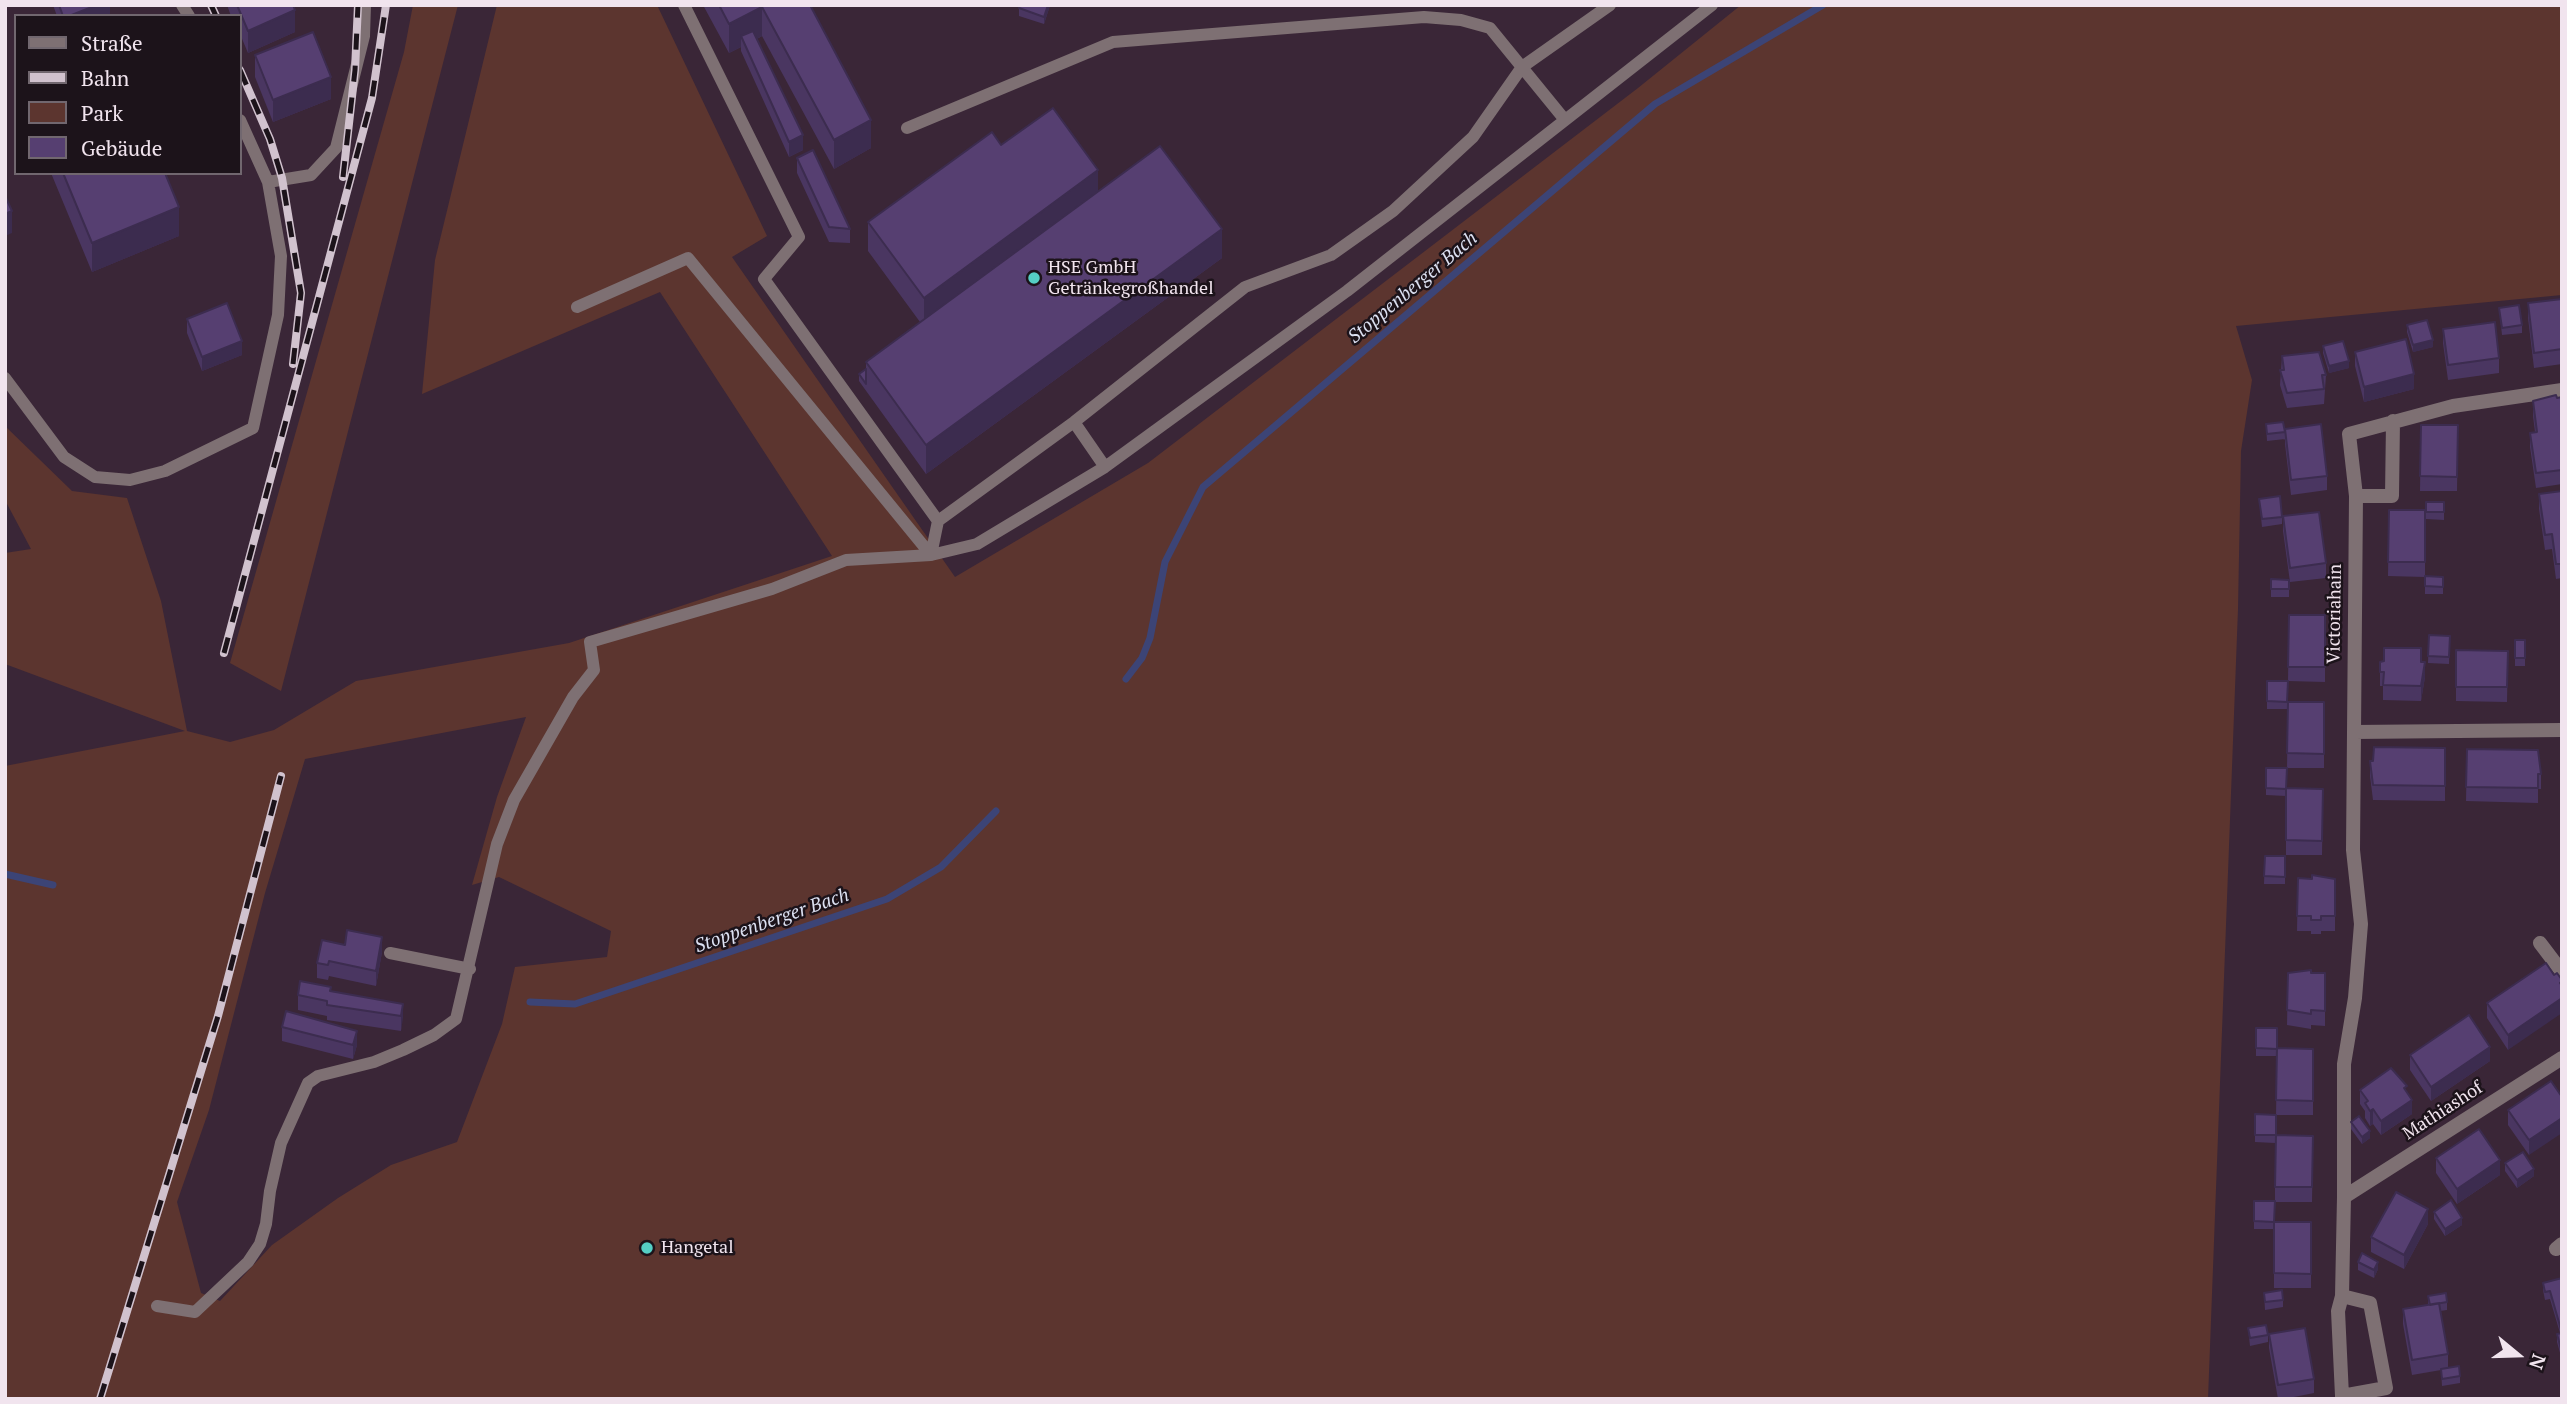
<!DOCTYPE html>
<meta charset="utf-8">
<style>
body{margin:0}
#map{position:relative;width:2567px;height:1404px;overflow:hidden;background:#3a2637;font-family:"PT Serif",serif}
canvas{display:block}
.frame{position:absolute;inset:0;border:7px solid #f1e4ee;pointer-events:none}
.legend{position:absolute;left:14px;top:14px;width:228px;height:161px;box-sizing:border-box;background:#1c131a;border:2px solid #71676f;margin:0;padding:9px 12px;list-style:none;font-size:21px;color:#f1e4ee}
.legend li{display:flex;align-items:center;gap:14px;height:35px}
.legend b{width:35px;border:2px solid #71676f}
.north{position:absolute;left:2483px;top:1320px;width:70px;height:70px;-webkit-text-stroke:5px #1c131a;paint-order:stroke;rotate:109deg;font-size:19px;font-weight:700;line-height:28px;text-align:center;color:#f1e4ee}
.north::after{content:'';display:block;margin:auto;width:24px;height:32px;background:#f1e4ee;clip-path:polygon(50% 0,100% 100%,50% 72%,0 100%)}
</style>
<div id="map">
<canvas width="2567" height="1404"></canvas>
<div class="frame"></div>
<ul class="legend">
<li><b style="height:9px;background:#7e7073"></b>Straße</li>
<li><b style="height:9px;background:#d1c2ce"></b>Bahn</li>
<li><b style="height:19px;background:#5c352f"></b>Park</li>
<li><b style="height:19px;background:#563f71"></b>Gebäude</li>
</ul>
<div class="north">N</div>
</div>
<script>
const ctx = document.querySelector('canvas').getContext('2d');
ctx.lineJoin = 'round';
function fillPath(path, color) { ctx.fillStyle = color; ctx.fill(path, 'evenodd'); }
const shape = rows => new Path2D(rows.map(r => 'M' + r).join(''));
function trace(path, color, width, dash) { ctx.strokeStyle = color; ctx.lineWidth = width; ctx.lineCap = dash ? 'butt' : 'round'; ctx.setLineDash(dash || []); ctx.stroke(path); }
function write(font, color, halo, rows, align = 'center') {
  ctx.font = font + ' "PT Serif",serif'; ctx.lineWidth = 5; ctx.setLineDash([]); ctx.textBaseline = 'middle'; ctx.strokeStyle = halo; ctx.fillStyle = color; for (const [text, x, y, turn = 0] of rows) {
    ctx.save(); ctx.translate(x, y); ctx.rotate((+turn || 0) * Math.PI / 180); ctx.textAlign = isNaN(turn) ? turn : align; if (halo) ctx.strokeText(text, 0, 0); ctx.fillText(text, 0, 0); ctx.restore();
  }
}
fillPath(shape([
 [413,5,458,5,281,691,230,663,404,52],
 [497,5,657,5,767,236,732,257,955,577,1148,463,1638,88,1741,5,2562,5,2562,295,2236,326,2252,380,2241,451,2238,609,2208,1399,5,1399,5,766,185,731,5,664,5,553,31,549,5,500,5,426,72,491,127,498,161,601,187,731,230,742,274,730,356,681,569,643,832,556,660,292,422,394,435,260],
 [526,717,497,797,472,885,499,877,611,931,607,957,515,967,502,1024,457,1142,391,1165,338,1198,272,1245,220,1301,201,1293,177,1202,209,1110,265,893,305,759]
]), '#5c352f');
trace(shape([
 [1126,679,1142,658,1150,638,1165,562,1203,487,1655,104,1823,5],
 [5,874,53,885],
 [530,1002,575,1004,887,899,941,867,996,811]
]), '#3c4476', 7);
trace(shape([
 [182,5,189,16],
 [684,5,799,237,764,279,938,521],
 [907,128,1113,42,1424,17,1461,20,1490,28,1565,120],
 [268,182,311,175,336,148,364,36,365,5],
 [577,307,688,258,931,555],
 [5,378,64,457,95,477,130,480,165,471,253,428,278,315,281,256,268,182,240,120],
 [1074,422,1105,467],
 [931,555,938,521,1074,422,1245,287,1331,255,1393,211,1473,137,1522,67,1610,5],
 [390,953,470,969],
 [157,1306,195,1312,248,1262,260,1244,266,1224,270,1191,281,1143,308,1083,318,1076,374,1062,403,1050,434,1035,456,1019,497,844,514,800,573,697,594,670,590,642,772,589,846,560,931,555,977,544,1105,467,1347,291,1712,5]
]), '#7e7073', 12);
trace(shape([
 [2356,496,2392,496,2393,421],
 [2354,732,2562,730],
 [2540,943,2562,972],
 [2344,1197,2562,1058],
 [2556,1249,2562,1244],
 [2342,1296,2370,1303,2386,1388,2342,1396,2338,1311,2342,1296,2344,1197,2344,1064,2355,998,2361,924,2353,850,2356,496,2349,434,2453,406,2562,390]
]), '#7e7073', 14);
const rail = shape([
 [211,5,216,16],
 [240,70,270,139,282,178,301,293,293,364],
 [343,177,355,70,358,5],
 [224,653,372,98,386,5],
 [100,1399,218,1016,281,776]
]);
trace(rail, '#d1c2ce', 8);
trace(rail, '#1c131a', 5, [16]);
fillPath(shape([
 [53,5,110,5,110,15,57,16],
 [227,5,293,5,295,32,248,53,240,34,240,16,231,16],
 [703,5,810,5,871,148,834,169,762,36,757,39,803,150,789,157,741,51,741,47,729,53],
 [1050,5,1044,24,1019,16,1019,8],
 [255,55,331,99,273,122,255,77],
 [1001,145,1098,170,1098,191,1222,258,926,474,859,381,859,374,866,369,866,362,920,322,868,251,868,222],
 [797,158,850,229,850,243,829,242,797,173],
 [51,173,165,173,179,236,92,272],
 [2562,299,2562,364,2534,368,2528,318,2528,303],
 [2499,308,2522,325,2522,333,2502,335],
 [187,319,242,355,202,371,187,333],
 [2407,325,2433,347,2413,352,2407,332],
 [2443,329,2499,358,2499,373,2448,380,2443,343],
 [2323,346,2349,368,2329,373,2323,353],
 [2355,352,2414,389,2364,402,2355,366],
 [2282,356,2326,375,2324,404,2287,408,2280,385],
 [2562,397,2562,484,2536,488,2530,447,2530,433,2535,432,2533,416,2533,401],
 [2266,424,2285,432,2285,439,2267,441],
 [2421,425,2458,425,2457,491,2420,491],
 [2285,429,2327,476,2327,490,2291,495,2285,444],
 [2562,491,2562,578,2556,579,2552,549,2545,550,2539,509,2539,494],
 [2259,499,2282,517,2282,524,2262,527],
 [2426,502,2444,502,2444,520,2426,519],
 [2389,510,2425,510,2425,576,2443,577,2443,594,2425,594,2425,577,2388,576],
 [2283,516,2326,563,2326,578,2290,582,2283,531],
 [2271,579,2289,580,2289,597,2271,597],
 [2289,615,2325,615,2325,682,2288,681],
 [2429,635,2450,636,2449,664,2428,663],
 [2515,640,2525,640,2525,666,2515,666],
 [2456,650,2508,651,2507,702,2456,701],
 [2380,672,2425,677,2421,701,2383,700,2383,686,2380,686],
 [2267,681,2288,681,2287,709,2267,709],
 [2288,702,2324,702,2324,768,2287,768],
 [2445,748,2445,801,2373,800,2370,776,2370,761],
 [2467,749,2541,774,2541,789,2538,789,2538,803,2466,801],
 [2266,768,2286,788,2323,789,2322,855,2286,855,2286,796,2266,795],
 [2265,856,2285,856,2285,884,2264,884],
 [2298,878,2335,879,2335,931,2321,931,2321,934,2311,934,2311,931,2297,931],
 [382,952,376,986,329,976,328,980,317,978,317,963],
 [2546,963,2508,1050,2487,1018,2487,1003],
 [2288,973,2325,973,2325,1026,2311,1025,2311,1029,2287,1025],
 [331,991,403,1004,401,1031,327,1020,327,1016,298,1010,298,995],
 [282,1027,357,1045,353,1059,282,1041],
 [2256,1028,2277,1048,2313,1049,2313,1115,2276,1115,2277,1056,2256,1056],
 [2410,1055,2490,1061,2431,1101,2410,1070],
 [2360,1090,2407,1093,2412,1114,2381,1135,2373,1124,2370,1126,2365,1118,2365,1111,2360,1104],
 [2562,1097,2529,1155,2508,1125,2508,1110],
 [2255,1114,2276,1135,2313,1136,2312,1202,2275,1202,2275,1143,2255,1142],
 [2351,1122,2370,1138,2362,1144,2351,1129],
 [2436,1158,2500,1175,2457,1204,2436,1173],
 [2505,1163,2534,1176,2517,1188,2505,1171],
 [2254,1201,2275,1222,2311,1222,2311,1288,2274,1288,2274,1229,2254,1229],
 [2434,1212,2462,1225,2445,1236,2434,1219],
 [2428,1224,2404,1269,2371,1252,2371,1237],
 [2358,1262,2378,1269,2374,1278,2358,1270],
 [2562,1278,2562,1360,2557,1342,2557,1334,2560,1333,2550,1299,2545,1300,2543,1290,2543,1283],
 [2264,1293,2283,1300,2283,1307,2265,1310],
 [2428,1296,2447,1302,2447,1310,2440,1311,2448,1354,2448,1368,2460,1376,2460,1383,2442,1386,2441,1370,2412,1375,2403,1324,2403,1309,2428,1305],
 [2248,1328,2268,1335,2268,1342,2250,1346],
 [2269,1334,2314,1379,2314,1393,2284,1399,2277,1399,2278,1399,2269,1348]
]), '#4a3661');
fillPath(shape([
 [97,5,110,5,110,15,69,16],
 [1048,5,1050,5,1050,6,1044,24,1044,17],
 [762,7,762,36,745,45,741,36,741,47,729,53,729,24],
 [295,10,295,32,248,53,248,31],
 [331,77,331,99,273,122,273,100],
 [871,120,871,148,834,169,834,140],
 [803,135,803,150,789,157,789,142],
 [1098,170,1098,199,924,327,924,298],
 [179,207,179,236,92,272,92,243],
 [12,211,12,233,5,236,5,214],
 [1222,229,1222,258,926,474,926,445],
 [2433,340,2433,347,2413,352,2413,345],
 [242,341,242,355,202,371,202,357],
 [2349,361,2349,368,2329,373,2329,366],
 [2414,374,2414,389,2364,402,2364,387],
 [2425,662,2425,677,2421,701,2421,686],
 [382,937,382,952,376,986,376,971],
 [2562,998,2562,1013,2508,1050,2508,1035],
 [403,1004,403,1018,401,1031,401,1016],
 [357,1031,357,1045,353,1059,353,1045],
 [2490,1047,2490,1061,2431,1101,2431,1087],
 [2412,1100,2412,1114,2381,1135,2381,1121],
 [2373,1109,2373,1124,2370,1126,2370,1111],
 [2562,1118,2562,1133,2529,1155,2529,1140],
 [2370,1131,2370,1138,2362,1144,2362,1137],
 [2500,1160,2500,1175,2457,1204,2457,1189],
 [2534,1169,2534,1176,2517,1188,2517,1180],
 [2428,1209,2428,1224,2404,1269,2404,1255],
 [2462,1218,2462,1225,2445,1236,2445,1229],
 [2378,1262,2378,1269,2374,1278,2374,1270]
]), '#3c2c4f');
const building = shape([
 [59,5,97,5,69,16,63,16,59,5],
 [237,5,293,5,295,10,248,31,237,5],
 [719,5,810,5,871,120,834,140,762,7,729,24,719,5],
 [1020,5,1048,5,1044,17,1019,8,1020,5],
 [753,31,803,135,789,142,741,36,753,31],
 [313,32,331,77,273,100,255,55,313,32],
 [1053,108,1098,170,924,298,868,222,992,132,1001,145,1053,108],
 [1160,146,1222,229,926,445,866,362,1160,146],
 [813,150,850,229,829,227,797,158,813,150],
 [63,173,165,173,179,207,92,243,63,173],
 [5,196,12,211,5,214,5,196],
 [2562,299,2562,349,2534,353,2528,303,2562,299],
 [227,303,242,341,202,357,187,319,227,303],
 [2519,305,2522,325,2502,328,2499,308,2519,305],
 [2427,320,2433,340,2413,345,2407,325,2427,320],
 [2495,322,2499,358,2448,365,2443,329,2495,322],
 [2406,339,2414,374,2364,387,2355,352,2406,339],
 [2343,341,2349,361,2329,366,2323,346,2343,341],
 [2319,352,2326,375,2322,375,2324,389,2287,393,2280,370,2284,370,2282,356,2319,352],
 [866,369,866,384,859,374,866,369],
 [2556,395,2557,398,2562,397,2562,470,2536,473,2530,433,2537,432,2533,401,2556,395],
 [2283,422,2285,432,2267,434,2266,424,2283,422],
 [2321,424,2327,476,2291,480,2285,429,2321,424],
 [2421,425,2458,425,2457,477,2420,476,2421,425],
 [2562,491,2562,564,2556,564,2552,534,2545,535,2539,494,2562,491],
 [2280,496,2282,517,2262,519,2259,499,2280,496],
 [2426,502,2444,502,2444,512,2426,512,2426,502],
 [2389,510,2425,510,2425,562,2388,562,2389,510],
 [2319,512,2326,563,2290,568,2283,516,2319,512],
 [2425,576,2443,577,2443,587,2425,586,2425,576],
 [2271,579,2289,580,2289,589,2271,589,2271,579],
 [2289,615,2325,615,2325,667,2288,667,2289,615],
 [2429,635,2450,636,2449,657,2428,656,2429,635],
 [2515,640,2525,640,2525,658,2515,658,2515,640],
 [2384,648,2421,648,2421,662,2425,662,2421,686,2383,685,2384,672,2380,672,2380,662,2384,661,2384,648],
 [2456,650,2508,651,2507,687,2456,687,2456,650],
 [2267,681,2288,681,2287,702,2267,701,2267,681],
 [2288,702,2324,702,2324,754,2287,753,2288,702],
 [2374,747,2445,748,2445,786,2373,785,2370,761,2373,761,2374,747],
 [2467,749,2538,750,2541,774,2538,774,2538,788,2466,787,2467,749],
 [2266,768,2287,768,2286,789,2266,788,2266,768],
 [2286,788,2323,789,2322,841,2286,840,2286,788],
 [2265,856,2285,856,2285,877,2264,876,2265,856],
 [2312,875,2335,879,2335,916,2321,916,2321,920,2311,920,2311,916,2297,916,2298,878,2312,879,2312,875],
 [347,930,382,937,376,971,329,961,328,965,317,963,322,940,345,945,347,930],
 [2546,963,2554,975,2557,973,2562,980,2562,982,2560,983,2562,986,2562,998,2508,1035,2487,1003,2546,963],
 [2311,970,2311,973,2325,973,2325,1011,2311,1010,2311,1014,2287,1010,2288,973,2311,970],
 [300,981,331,987,330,991,403,1004,401,1016,327,1005,327,1001,298,995,300,981],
 [286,1011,357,1031,353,1045,282,1027,286,1011],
 [2469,1015,2490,1047,2431,1087,2410,1055,2469,1015],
 [2256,1028,2277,1028,2277,1049,2256,1048,2256,1028],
 [2277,1048,2313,1049,2313,1101,2276,1100,2277,1048],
 [2391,1068,2407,1086,2404,1088,2412,1100,2381,1121,2373,1109,2370,1111,2365,1103,2368,1101,2360,1090,2391,1068],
 [2551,1081,2562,1097,2562,1118,2529,1140,2508,1110,2551,1081],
 [2255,1114,2276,1115,2276,1135,2255,1135,2255,1114],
 [2359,1116,2370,1131,2362,1137,2351,1122,2359,1116],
 [2479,1129,2500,1160,2457,1189,2436,1158,2479,1129],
 [2276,1135,2313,1136,2312,1187,2275,1187,2276,1135],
 [2523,1152,2534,1169,2517,1180,2505,1163,2523,1152],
 [2396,1192,2428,1209,2404,1255,2371,1237,2396,1192],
 [2451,1200,2462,1218,2445,1229,2434,1212,2451,1200],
 [2254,1201,2275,1201,2274,1222,2254,1221,2254,1201],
 [2274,1222,2311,1222,2311,1274,2274,1273,2274,1222],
 [2362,1253,2378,1262,2374,1270,2358,1262,2362,1253],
 [2562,1278,2562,1353,2557,1334,2562,1333,2550,1291,2545,1292,2543,1283,2562,1278],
 [2282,1290,2283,1300,2265,1302,2264,1293,2282,1290],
 [2446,1293,2447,1302,2430,1305,2428,1296,2446,1293],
 [2439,1303,2448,1354,2412,1360,2403,1309,2439,1303],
 [2266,1325,2268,1335,2250,1338,2248,1328,2266,1325],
 [2305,1328,2314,1379,2278,1385,2269,1334,2305,1328],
 [2459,1366,2460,1376,2442,1379,2441,1369,2459,1366]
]);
fillPath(building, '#563f71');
trace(building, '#3c2c4f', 2);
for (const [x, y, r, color] of [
 [1034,278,7,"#55cec4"],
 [647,1248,7,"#55cec4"]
]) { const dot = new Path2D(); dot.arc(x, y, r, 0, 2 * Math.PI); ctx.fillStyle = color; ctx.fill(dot); trace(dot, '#1c131a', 2.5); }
write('18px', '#f1e4ee', '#1c131a', [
 ["HSE GmbH",1048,268],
 ["Getränkegroßhandel",1048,289],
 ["Hangetal",661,1248]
], 'left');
write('18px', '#f1e4ee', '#1c131a', [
 ["Victoriahain",2335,614,-89],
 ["Mathiashof",2443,1111,-33]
]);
write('italic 19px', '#dce0f1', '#1c131a', [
 ["Stoppenberger Bach",1413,288,-40],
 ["Stoppenberger Bach",772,921,-19]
]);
</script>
